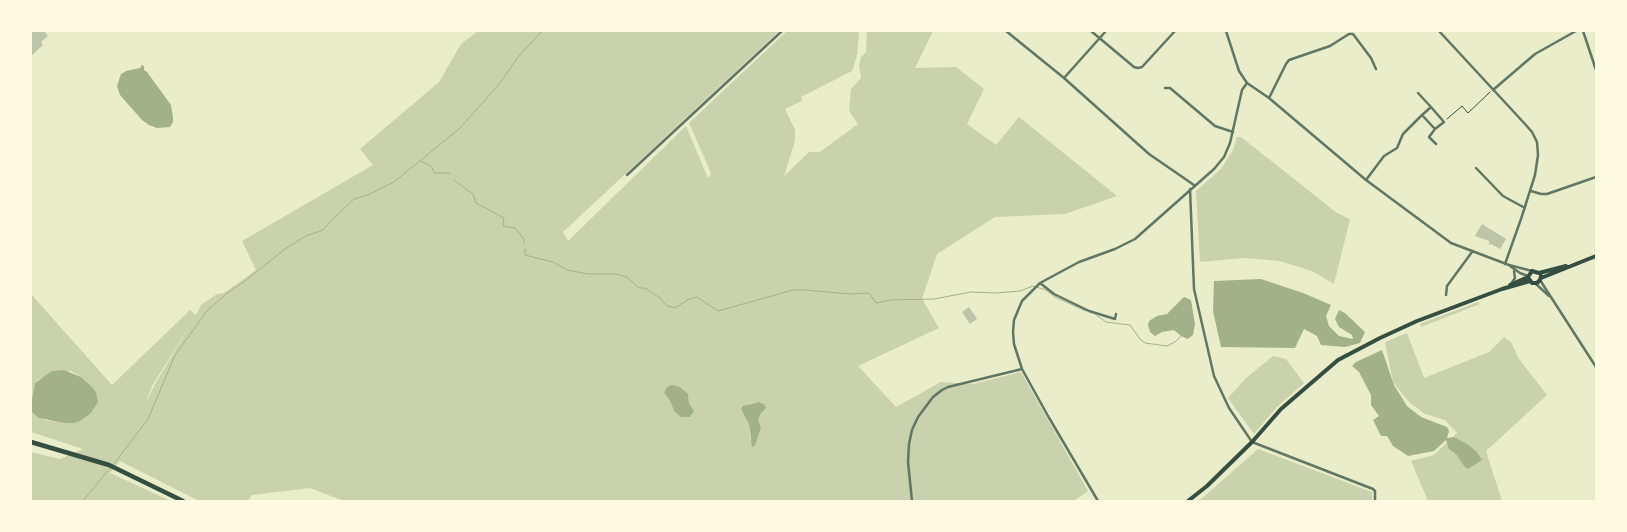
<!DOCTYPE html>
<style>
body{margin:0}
#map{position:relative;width:1627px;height:532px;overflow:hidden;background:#e9edc9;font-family:"Fira Sans Condensed",sans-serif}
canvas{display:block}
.frame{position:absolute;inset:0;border:32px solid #fefae0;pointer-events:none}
</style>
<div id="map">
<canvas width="1627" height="532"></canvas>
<div class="frame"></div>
</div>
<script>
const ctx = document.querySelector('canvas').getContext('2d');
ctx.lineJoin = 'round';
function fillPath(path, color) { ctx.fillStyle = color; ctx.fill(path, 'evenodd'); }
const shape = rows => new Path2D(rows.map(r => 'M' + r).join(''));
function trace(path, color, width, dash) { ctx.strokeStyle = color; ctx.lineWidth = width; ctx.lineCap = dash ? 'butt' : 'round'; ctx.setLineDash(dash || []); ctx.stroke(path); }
fillPath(shape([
 [478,31,779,31,563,232,568,241,686,126,708,178,710,176,711,173,689,123,787,31,859,31,857,55,852,71,801,97,802,101,785,109,795,130,795,141,784,176,809,152,820,152,858,124,849,111,851,89,861,78,859,65,861,57,866,52,867,31,933,31,915,68,956,67,984,89,967,124,996,145,1019,117,1117,196,1065,214,995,217,937,254,922,299,939,328,858,366,896,407,941,382,973,384,1021,372,1088,491,1074,501,344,501,310,488,252,495,248,501,199,501,120,461,110,473,171,501,31,501,31,452,60,459,83,449,31,432,31,294,112,385,190,310,196,315,201,305,217,294,224,293,256,270,242,241,373,165,360,149,439,82,461,44],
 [195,317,155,384,146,403,152,386],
 [71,371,81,377,96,392,94,408,91,413,64,423,44,420,31,404,35,383,39,379],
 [664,393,688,394,689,403,674,411,670,401],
 [759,402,764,404,758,419,761,428,755,446,750,438,749,424,746,417,750,404],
 [1237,137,1241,137,1337,213,1350,219,1334,284,1312,271,1279,261,1245,258,1200,262,1196,191,1221,169,1233,150],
 [1478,302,1480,304,1421,327,1420,324,1422,323],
 [1407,333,1424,378,1489,352,1504,337,1511,342,1519,359,1547,395,1486,451,1502,501,1428,501,1411,461,1434,455,1457,433,1445,420,1425,414,1409,402,1393,382,1385,342],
 [1273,356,1286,359,1304,383,1277,407,1254,434,1228,398,1246,378],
 [1258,449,1372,492,1372,501,1199,501]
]), '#cad2ad');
fillPath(shape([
 [142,65,144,66,144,70,147,72,171,105,173,117,173,122,170,127,157,128,149,125,142,120,120,95,117,86,121,74,126,71,140,68],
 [1261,279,1303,293,1331,305,1326,316,1329,326,1339,336,1353,339,1352,335,1339,327,1335,319,1339,310,1345,313,1365,332,1360,343,1345,347,1321,345,1317,336,1304,329,1295,348,1221,347,1213,311,1214,281],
 [1184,297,1191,300,1195,324,1193,335,1188,339,1181,336,1174,330,1162,332,1155,336,1150,332,1148,325,1149,321,1157,316,1167,314],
 [1382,350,1394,385,1407,406,1421,417,1447,427,1449,431,1447,438,1454,437,1467,444,1476,451,1482,460,1468,469,1464,466,1457,455,1449,449,1446,440,1434,451,1408,456,1393,446,1387,436,1381,436,1373,420,1379,416,1371,405,1371,395,1359,372,1352,366,1356,362],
 [64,370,81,377,92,387,96,392,98,402,91,413,80,421,74,423,64,423,39,418,32,412,31,404,35,383,52,371],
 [672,385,680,387,688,394,689,403,694,411,690,417,681,417,674,411,670,401,664,393,667,387],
 [759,402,764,404,766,408,761,413,758,419,761,428,755,446,752,447,749,424,741,409,743,406]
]), '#a3b18a');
trace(shape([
 [421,161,432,167,434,173,449,173,450,174],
 [454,180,473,194,476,203,504,218,503,226,515,228,524,239,524,244],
 [525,249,525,255,553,262,567,270,588,274,616,274,627,277,639,288,645,288,660,298,667,306,675,308,689,299,697,297,718,311,793,290,805,290,850,294,869,293,876,303,891,300,934,299,971,292,996,293,1020,291,1033,286,1046,290,1055,297,1086,311],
 [1095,314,1106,322,1130,325,1140,339,1145,343,1167,346,1175,342,1181,336],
 [113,465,148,419,175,355,207,311,226,294,245,281,285,249,306,236,323,230,334,218,354,199,368,195,394,182,460,128,500,83,518,57,542,31],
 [83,501,110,468]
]), '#a3b18a', 1);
fillPath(shape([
 [31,31,44,31,48,36,41,42,43,45,31,56],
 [1482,224,1506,239,1500,249,1491,244,1489,245,1489,241,1475,236],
 [969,307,977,319,970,324,962,312]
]), '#bcc5a7');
trace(shape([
 [1447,119,1462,106,1468,113,1490,92]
]), '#344e41', 1);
trace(shape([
 [1006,31,1064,78,1149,154,1194,185],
 [1091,31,1134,67,1138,68,1142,67,1175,31],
 [1226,31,1239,71,1247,83,1269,98,1366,180,1451,243,1509,265,1532,271],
 [1439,31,1525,124,1532,132,1537,142,1538,155,1535,175,1521,219,1505,264],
 [1583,31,1596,70],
 [1064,78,1106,31],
 [1165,88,1170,88,1215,126,1233,132],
 [1493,90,1535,54,1576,31],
 [1418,93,1431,107,1422,115],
 [1269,98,1286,64,1289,60,1330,46,1349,34,1353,34,1371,58,1376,69],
 [1435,129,1429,137,1436,144],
 [1476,168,1503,196,1525,208],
 [627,175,782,31],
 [1366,180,1384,156,1397,148,1403,134,1422,115,1435,129,1444,122,1431,107],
 [1190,189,1194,289,1214,376,1229,408,1252,442,1373,489,1375,491,1375,501],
 [1531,191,1541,194,1547,194,1596,177],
 [1510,266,1520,273,1528,276],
 [1540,280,1596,367],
 [1040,283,1054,294,1089,311,1115,319,1116,314],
 [1535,283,1549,296],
 [1511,284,1515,278,1514,271],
 [1446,295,1447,286,1472,252],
 [912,501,908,462,909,444,912,430,918,417,933,397,942,390,948,387,1022,369],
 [1098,501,1048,416,1022,369,1014,344,1013,332,1014,320,1022,301,1040,283,1079,262,1115,249,1135,239,1214,169,1224,157,1230,143,1242,90,1247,83]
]), '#617663', 2.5);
trace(shape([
 [1528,277,1532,271,1539,273,1566,266],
 [1541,278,1596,256],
 [1529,279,1532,283,1537,283,1540,280,1541,276],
 [1510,285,1528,277],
 [1188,501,1207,486,1252,442,1281,409,1338,360,1380,338,1417,321,1502,289,1530,281]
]), '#344e41', 4);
trace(shape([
 [31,442,109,465,183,501]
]), '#344e41', 4.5);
</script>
